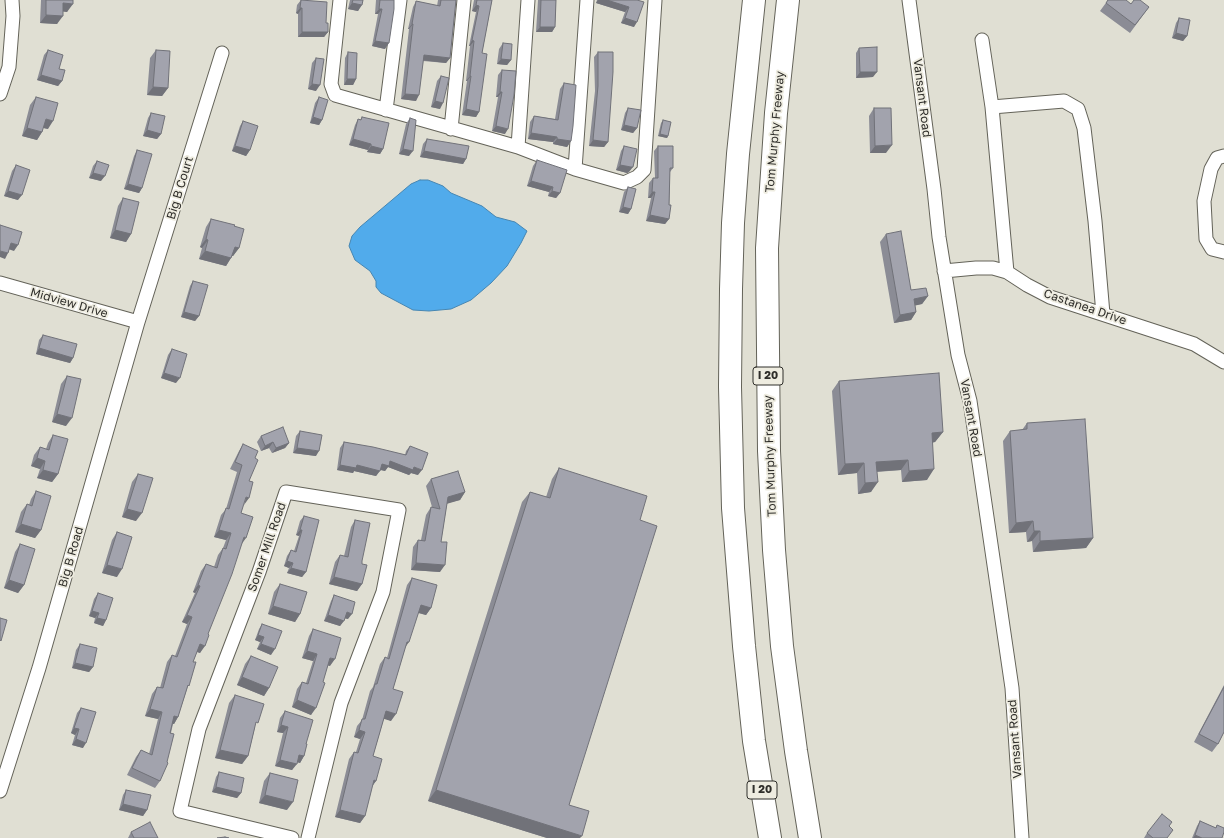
<!DOCTYPE html>
<style>
body{margin:0}
canvas{display:block;background:#e0dfd3}
</style>
<canvas width="1224" height="838"></canvas>
<script>
const ctx = document.querySelector('canvas').getContext('2d');
ctx.lineJoin = 'round';
function fillPath(path, color) { ctx.fillStyle = color; ctx.fill(path, 'evenodd'); }
const shape = rows => new Path2D(rows.map(r => 'M' + r).join(''));
function trace(path, color, width, dash) { ctx.strokeStyle = color; ctx.lineWidth = width; ctx.lineCap = dash ? 'butt' : 'round'; ctx.setLineDash(dash || []); ctx.stroke(path); }
function write(font, color, halo, rows, align = 'center') {
  ctx.font = font + ' "Golos Text",sans-serif'; ctx.lineWidth = 3.5; ctx.setLineDash([]); ctx.textBaseline = 'middle'; ctx.strokeStyle = halo; ctx.fillStyle = color; for (const [text, x, y, turn = 0] of rows) {
    ctx.save(); ctx.translate(x, y); ctx.rotate((+turn || 0) * Math.PI / 180); ctx.textAlign = isNaN(turn) ? turn : align; if (halo) ctx.strokeText(text, 0, 0); ctx.fillText(text, 0, 0); ctx.restore();
  }
}
const water = shape([
 [420,180,428,180,443,186,451,193,482,206,496,217,515,222,527,231,521,243,507,266,491,283,471,300,451,309,429,311,413,310,381,293,376,287,376,281,370,271,355,260,349,246,352,236,360,227,411,184,420,180]
]);
fillPath(water, '#51abeb');
trace(water, '#4786b1', 1);
const minor = shape([
 [340,0,331,84,335,95,518,147,575,169,624,183,637,177,644,170,655,0],
 [909,0,934,189,939,237,958,355,970,401,1012,688,1022,838],
 [982,40,992,107],
 [0,94,9,67,13,16,12,0],
 [386,110,400,0],
 [451,129,464,0],
 [518,147,528,0],
 [1224,156,1217,158,1211,169,1204,201,1206,239,1212,249,1224,252],
 [575,169,587,0],
 [944,271,976,268,993,268,1007,272,1027,285,1050,297,1194,344,1224,362],
 [1007,272,992,107,1064,101,1078,109,1084,128,1095,221,1103,314],
 [0,283,138,322],
 [0,791,39,668,138,322,222,53],
 [292,838,180,811,199,729,259,572,286,492,399,510,383,592,341,703,308,838]
]);
const motorway = shape([
 [754,0,738,154,733,223,731,289,730,387,733,508,744,646,754,741,770,838],
 [788,0,776,113,767,248,769,451,774,550,782,646,796,751,810,838]
]);
trace(minor, '#646359', 15);
trace(motorway, '#646359', 24);
trace(minor, '#fff', 13);
trace(motorway, '#fff', 22);
fillPath(shape([
 [41,0,73,0,67,12,63,11,57,24,40,23],
 [301,0,326,23,328,32,324,37,298,37,298,14,296,13,297,5],
 [350,0,363,0,358,11,348,9],
 [376,0,394,0,385,49,372,46,378,14,375,14],
 [438,0,456,0,450,58,446,63,423,61,416,101,401,99,409,29,408,29,413,7,416,1,437,6],
 [474,0,492,0,482,53,479,112,476,117,462,115,467,81,466,81,470,46,469,46,476,12,472,11],
 [538,0,556,0,555,27,552,32,536,32],
 [597,0,637,0,634,27,621,23,625,12,596,3],
 [1108,0,1131,4,1149,7,1130,33,1100,11],
 [1179,18,1187,36,1183,41,1172,38,1176,23],
 [503,43,511,60,507,65,497,64,499,49],
 [859,48,873,77,856,78,856,53],
 [48,50,59,69,62,81,58,86,37,80,44,55],
 [156,50,168,88,162,96,147,95,150,58],
 [348,52,356,79,353,85,344,85,345,58],
 [598,52,608,142,604,147,589,146,595,91,594,57],
 [316,58,316,91,308,89,312,63],
 [502,70,505,134,492,131,498,97,496,97,498,75],
 [441,76,440,109,431,107,437,81],
 [564,83,571,141,567,147,553,144,553,142,528,139,530,122,534,116,555,119,560,89],
 [36,97,48,129,43,128,42,132,37,140,22,136,30,105],
 [319,97,322,120,319,125,310,123,315,103],
 [628,108,637,128,633,133,621,130,625,113],
 [874,108,886,153,870,153,869,116],
 [151,113,161,134,157,139,143,136,148,118],
 [362,117,383,149,380,154,367,152,368,150,349,145,355,125,358,119,360,120],
 [410,118,409,156,399,154,406,124],
 [663,120,668,136,667,138,658,136,661,123],
 [243,121,250,150,246,156,232,151,240,126],
 [427,139,466,159,463,164,420,157,423,144],
 [624,146,629,172,627,173,616,170,621,151],
 [658,146,673,168,670,172,669,219,665,224,646,221,651,198,648,198,649,183,653,178,655,178,654,151],
 [137,150,142,188,139,193,124,189,134,156],
 [537,160,560,193,556,198,548,196,549,192,527,186,533,166],
 [97,161,101,181,89,178,93,166],
 [16,165,18,200,4,196,12,171],
 [628,187,631,209,628,214,619,212,624,192],
 [123,198,131,234,126,242,110,238,118,206],
 [211,219,234,226,239,248,233,256,232,256,226,266,199,259,202,248,200,247,206,227],
 [886,234,911,290,928,296,922,304,915,305,916,312,911,320,894,323,880,242],
 [193,281,199,316,195,321,181,317,190,286],
 [43,335,73,358,70,363,36,354,39,340],
 [172,349,176,383,161,378,168,355],
 [67,376,66,426,52,422,61,384],
 [839,381,943,432,935,442,932,443,927,480,902,482,901,470,877,472,871,492,858,494,857,473,838,475,832,391],
 [1027,423,1093,538,1086,548,1033,552,1032,541,1027,542,1026,532,1009,533,1003,441,1010,431,1022,430],
 [300,431,316,456,293,453,296,436],
 [53,435,58,474,52,482,37,478,40,469,31,466,34,455,40,447,46,449,48,443],
 [261,436,289,443,285,448,272,453,269,448,261,451,257,442],
 [344,442,405,455,406,451,410,446,418,475,411,473,409,475,388,467,385,471,380,470,376,476,354,471,353,473,337,470,340,448],
 [243,444,255,458,241,513,241,545,200,653,197,652,193,662,187,689,178,717,174,724,173,724,160,781,155,788,127,775,136,757,141,750,149,754,158,719,145,716,152,694,157,687,160,688,167,662,172,655,175,656,187,624,182,622,195,593,193,592,201,571,206,564,214,567,218,555,223,548,226,540,214,537,221,515,226,509,237,472,230,469,239,451],
 [559,468,640,520,569,805,580,838,547,838,428,801,522,502,530,492,546,497,552,479],
 [138,474,136,521,122,517,132,482],
 [431,479,465,492,460,500,447,503,441,542,440,572,411,570,413,547,418,540,421,540,426,515,431,507,432,507,426,486],
 [36,491,41,530,35,538,15,532,21,512,27,504,29,505,31,499],
 [304,516,306,572,302,577,287,573,289,568,284,566,287,556,291,550,294,551,299,536,296,535,300,521],
 [355,520,362,561,362,584,357,591,329,584,335,562,340,555,344,556,351,527],
 [117,532,117,577,102,573,112,540],
 [20,544,24,585,18,593,4,588,15,552],
 [412,578,431,608,426,615,418,613,405,648,393,689,391,721,384,718,373,756,376,781,372,786,365,816,360,823,335,817,349,759,354,752,356,752,360,739,354,737,357,726,362,720,370,691,373,687,380,664,385,657,387,658,407,585],
 [280,584,300,614,295,622,268,614,274,592],
 [98,593,106,620,103,626,94,623,95,618,89,616,94,599],
 [334,595,348,619,345,618,340,626,324,621,331,601],
 [262,624,271,655,257,649,260,642,255,640,259,629],
 [313,629,330,666,328,665,311,715,292,707,297,689,302,682,306,683,313,661,302,658,309,636],
 [80,644,93,667,89,672,72,668,76,650],
 [251,656,269,688,264,696,237,685,245,664],
 [1224,685,1224,732,1218,744,1212,752,1194,742],
 [235,695,255,727,248,756,242,764,215,758,229,703],
 [81,708,83,748,72,745,75,735,71,733,77,713],
 [285,711,306,744,304,756,300,763,297,762,292,770,275,766,283,733,277,732,280,718],
 [219,772,241,793,237,798,212,792,216,777],
 [270,773,287,810,259,803,264,781],
 [126,790,147,810,143,816,119,810,123,795],
 [1200,821,1216,828,1217,825,1222,838,1192,838,1197,826],
 [131,832,158,838,128,838],
 [1147,833,1167,838,1144,838]
]), '#8b8c95');
fillPath(shape([
 [598,0,607,0,629,7,625,12,596,3],
 [63,3,73,4,67,12,58,11],
 [352,3,362,5,358,11,348,9],
 [476,5,479,6,476,12,472,11],
 [300,8,302,8,298,14,296,13],
 [379,9,382,9,378,14,375,14],
 [46,15,63,16,57,24,40,23],
 [625,18,637,22,634,27,621,23],
 [412,24,413,24,409,29,408,29],
 [540,27,555,27,552,32,536,32],
 [302,32,328,32,324,37,298,37],
 [1176,33,1187,36,1183,41,1172,38],
 [472,40,474,41,470,46,469,46],
 [375,41,389,43,385,49,372,46],
 [424,55,450,58,446,63,420,60],
 [501,59,511,60,507,65,497,64],
 [860,72,877,72,873,77,856,78],
 [41,75,62,81,58,86,37,80],
 [470,76,471,76,467,81,466,81],
 [347,79,356,79,353,85,344,85],
 [312,84,320,85,316,91,308,89],
 [153,87,168,88,162,96,147,95],
 [500,92,502,92,498,97,496,97],
 [405,94,419,95,416,101,401,99],
 [435,101,443,103,440,109,431,107],
 [466,109,479,112,476,117,462,115],
 [313,117,322,120,319,125,310,123],
 [46,119,53,121,48,129,40,127],
 [624,125,637,128,633,133,621,130],
 [496,126,508,129,505,134,492,131],
 [27,128,42,132,37,140,22,136],
 [147,130,161,134,157,139,143,136],
 [531,133,557,137,553,142,528,139],
 [660,134,668,136,667,138,658,136],
 [353,139,371,144,368,150,349,145],
 [557,139,571,141,567,147,553,144],
 [593,140,608,142,604,147,589,146],
 [892,145,886,153,870,153,875,146],
 [235,146,250,150,246,156,232,151],
 [371,146,383,149,380,154,367,152],
 [403,149,413,151,409,156,399,154],
 [424,151,466,159,463,164,420,157],
 [620,165,633,167,629,172,627,173,616,170],
 [93,173,105,176,101,181,89,178],
 [531,181,553,187,549,192,527,186],
 [128,184,142,188,139,193,124,189],
 [8,191,22,195,18,200,4,196],
 [552,191,560,193,556,198,548,196],
 [652,192,655,192,651,198,648,198],
 [623,207,631,209,628,214,619,212],
 [650,215,669,219,665,224,646,221],
 [115,230,131,234,126,242,110,238],
 [206,239,208,240,202,248,200,247],
 [11,243,18,245,14,251,8,249],
 [235,247,239,248,233,256,229,255],
 [0,251,8,253,5,259,0,257],
 [205,251,231,258,226,266,199,259],
 [928,296,922,304,909,307,914,299],
 [184,312,199,316,195,321,181,317],
 [916,312,911,320,894,323,900,315],
 [39,348,73,358,70,363,36,354],
 [164,373,180,378,176,383,161,378],
 [57,414,72,418,66,426,52,422],
 [943,432,935,442,925,443,932,433],
 [273,442,269,448,261,451,265,446],
 [289,443,285,448,272,453,276,448],
 [297,448,319,451,316,456,293,453],
 [37,458,45,461,40,469,31,466],
 [908,460,901,470,869,472,876,462],
 [390,461,414,467,422,470,418,475,411,473,409,475,388,467,385,471,378,469,382,464],
 [864,463,857,473,838,475,845,464],
 [340,465,357,465,380,471,376,476,354,471,353,473,337,470],
 [934,469,927,480,902,482,909,471],
 [43,470,58,474,52,482,37,478],
 [878,482,871,492,858,494,865,483],
 [465,492,460,500,443,505,448,497],
 [246,497,249,498,244,505],
 [127,509,142,513,136,521,122,517],
 [1033,521,1026,532,1009,533,1016,523],
 [21,524,41,530,35,538,15,532],
 [219,530,231,533,226,540,214,537],
 [300,530,302,530,299,536,296,535],
 [1034,531,1040,531,1032,541,1027,542],
 [244,537,246,538,241,545],
 [1093,538,1086,548,1033,552,1040,541],
 [287,561,293,563,289,568,284,566],
 [416,563,445,565,440,572,411,570],
 [107,565,122,569,117,577,102,573],
 [291,568,306,572,302,577,287,573],
 [334,577,362,584,357,591,329,584],
 [9,580,24,585,18,593,4,588],
 [198,585,200,586,195,593,193,592],
 [421,605,431,608,426,615,416,612],
 [273,606,300,614,295,622,268,614],
 [92,611,99,613,95,618,89,616],
 [347,612,352,614,348,619,343,618],
 [187,615,192,617,187,624,182,622],
 [328,615,344,621,340,626,324,621],
 [97,618,106,620,103,626,94,623],
 [258,635,264,637,260,642,255,640],
 [407,642,409,642,404,649],
 [200,644,205,646,200,653,195,651],
 [261,644,275,649,271,655,257,649],
 [307,651,317,654,313,661,302,658],
 [330,658,335,659,330,666,326,665],
 [75,663,93,667,89,672,72,668],
 [242,677,269,688,264,696,237,685],
 [297,700,316,708,311,715,292,707],
 [150,709,162,712,158,719,145,716],
 [386,711,396,714,391,721,381,718],
 [174,716,178,717,174,724,170,723],
 [281,725,288,727,283,733,277,732],
 [74,728,79,729,75,735,71,733],
 [359,730,365,732,360,739,354,737],
 [76,739,86,743,83,748,72,745],
 [220,750,248,756,242,764,215,758],
 [299,755,304,756,300,763,294,761],
 [280,760,297,764,292,770,275,766],
 [374,780,376,781,371,788],
 [216,787,241,793,237,798,212,792],
 [436,790,582,836,580,838,547,838,428,801],
 [265,795,293,802,287,810,259,803],
 [123,804,147,810,143,816,119,810],
 [340,810,365,816,360,823,335,817],
 [1195,835,1202,838,1193,838]
]), '#717279');
const building = shape([
 [46,0,73,0,73,4,63,3,63,16,46,15,46,0],
 [301,0,327,2,326,23,328,23,328,32,302,32,302,8,300,8,301,0],
 [353,0,363,0,362,5,352,3,353,0],
 [380,0,394,0,394,9,389,43,375,41,382,9,379,9,380,0],
 [441,0,456,0,450,58,424,55,419,95,405,94,413,24,412,24,416,1,440,6,441,0],
 [477,0,492,0,482,53,487,54,479,112,466,109,471,76,470,76,474,41,472,40,479,6,476,5,477,0],
 [541,0,556,0,555,27,540,27,541,0],
 [607,0,637,0,644,2,637,22,625,18,629,7,607,0],
 [1108,0,1126,0,1131,4,1134,0,1140,0,1149,7,1135,25,1106,3,1108,0],
 [1179,18,1190,20,1187,36,1176,33,1179,18],
 [503,43,512,44,511,60,501,59,503,43],
 [877,47,877,72,860,72,859,48,877,47],
 [48,50,63,55,59,69,65,70,62,81,41,75,48,50],
 [156,50,170,51,168,88,153,87,156,50],
 [348,52,357,53,356,79,347,79,348,52],
 [598,52,613,52,613,72,608,142,593,140,598,86,598,52],
 [316,58,324,59,320,85,312,84,316,58],
 [502,70,516,71,514,95,508,129,496,126,502,92,500,92,502,70],
 [441,76,449,78,443,103,435,101,441,76],
 [564,83,576,85,573,126,571,141,557,139,557,137,531,133,534,116,558,120,564,83],
 [36,97,58,103,53,121,46,119,42,132,27,128,36,97],
 [319,97,328,100,322,120,313,117,319,97],
 [628,108,641,110,637,128,624,125,628,108],
 [874,108,891,108,892,145,875,146,874,108],
 [151,113,165,116,161,134,147,130,151,113],
 [362,117,389,123,383,149,371,146,371,144,353,139,358,119,361,120,362,117],
 [410,118,416,120,413,151,403,149,410,118],
 [663,120,671,122,668,136,660,134,663,120],
 [243,121,258,126,250,150,235,146,243,121],
 [427,139,469,146,466,159,424,151,427,139],
 [624,146,637,149,633,167,631,167,620,165,624,146],
 [658,146,673,146,673,168,670,168,669,205,671,205,669,219,650,215,655,192,652,192,653,178,658,178,658,146],
 [137,150,152,154,142,188,128,184,137,150],
 [537,160,567,170,560,193,552,191,553,187,531,181,537,160],
 [97,161,109,165,105,176,93,173,97,161],
 [16,165,30,170,22,195,8,191,16,165],
 [628,187,636,189,631,209,623,207,628,187],
 [123,198,139,202,131,234,115,230,123,198],
 [211,219,235,225,234,226,244,229,239,248,235,247,231,258,205,251,208,240,206,239,211,219],
 [0,225,22,232,18,245,11,243,8,253,0,251,0,225],
 [901,231,911,290,926,288,928,296,914,299,916,312,900,315,886,234,901,231],
 [193,281,208,285,199,316,184,312,193,281],
 [43,335,77,344,73,358,39,348,43,335],
 [172,349,187,354,180,378,164,373,172,349],
 [939,373,943,432,932,433,934,469,909,471,908,460,876,462,878,482,865,483,864,463,845,464,839,381,939,373],
 [67,376,81,379,72,418,57,414,67,376],
 [1085,419,1093,538,1040,541,1040,531,1034,531,1033,521,1016,523,1010,431,1027,429,1027,423,1085,419],
 [283,427,289,443,276,448,273,442,265,446,261,436,283,427],
 [300,431,322,435,319,451,297,448,300,431],
 [53,435,68,439,58,474,43,470,45,461,37,458,40,447,49,450,53,435],
 [344,442,373,447,406,455,410,446,428,453,422,470,414,467,413,470,390,461,389,466,382,464,380,471,357,465,356,468,340,465,344,442],
 [243,444,258,451,255,458,258,460,249,481,253,482,249,498,246,497,241,513,253,517,246,538,244,537,232,574,208,634,209,635,205,646,200,644,193,662,196,662,189,686,188,685,178,717,174,716,170,733,174,734,167,762,168,763,160,781,132,768,141,750,152,755,162,712,150,709,157,687,163,688,172,655,177,657,192,617,187,615,200,586,198,585,206,564,217,568,223,548,226,549,231,533,219,530,226,508,229,509,242,465,235,462,243,444],
 [559,468,647,496,640,520,657,526,569,805,589,811,582,836,436,790,530,492,550,498,559,468],
 [458,471,465,492,448,497,441,542,447,542,445,565,416,563,418,540,425,541,431,507,440,509,431,479,458,471],
 [138,474,153,478,142,513,127,509,138,474],
 [36,491,51,496,41,530,21,524,27,504,32,506,36,491],
 [304,516,319,520,306,572,291,568,293,563,287,561,291,550,296,552,302,530,300,530,304,516],
 [355,520,370,523,362,561,362,564,367,565,362,584,334,577,340,555,348,557,355,520],
 [117,532,132,537,122,569,107,565,117,532],
 [20,544,35,549,24,585,9,580,20,544],
 [412,578,437,585,431,608,421,605,409,642,407,642,393,689,403,692,396,714,386,711,373,756,382,759,376,781,374,780,365,816,340,810,354,752,358,753,365,732,359,730,362,719,365,719,375,684,377,684,385,657,389,659,412,578],
 [280,584,307,592,300,614,273,606,280,584],
 [98,593,113,598,106,620,97,618,99,613,92,611,98,593],
 [334,595,355,602,352,614,347,612,344,621,328,615,334,595],
 [0,618,7,620,1,641,0,640,0,618],
 [262,624,282,631,275,649,261,644,264,637,258,635,262,624],
 [313,629,341,638,335,659,330,658,323,682,325,683,316,708,297,700,302,682,308,684,317,654,307,651,313,629],
 [80,644,97,648,93,667,75,663,80,644],
 [251,656,278,667,269,688,242,677,251,656],
 [1224,687,1224,732,1218,744,1199,734,1224,687],
 [235,695,264,704,258,723,256,722,248,756,220,750,235,695],
 [81,708,96,712,86,743,76,739,79,729,74,728,81,708],
 [285,711,313,720,306,744,307,744,304,756,299,755,297,764,280,760,288,727,281,725,285,711],
 [219,772,244,778,241,793,216,787,219,772],
 [270,773,298,780,293,802,265,795,270,773],
 [126,790,151,795,147,810,123,804,126,790],
 [1162,814,1172,822,1169,826,1173,830,1167,838,1153,838,1147,833,1162,814],
 [1200,821,1216,828,1217,825,1224,828,1224,832,1222,838,1202,838,1195,835,1200,821],
 [150,822,158,838,134,838,131,832,150,822],
 [225,837,229,838,217,838,225,837]
]);
fillPath(building, '#a2a3ad');
trace(building, '#717279', 1);
for (const [x, y, w] of [
 [768,376,30],
 [762,790,30]
]) { const box = new Path2D(); box.roundRect(x - w / 2, y - 9, w, 18, 3); ctx.fillStyle = '#eeece0'; ctx.fill(box); trace(box, '#2f2e2a', 1); }
write('bold 11px', '#2f2e2a', null, [
 ["I 20",768,376],
 ["I 20",762,790]
]);
write('12px', '#2f2e2a', '#eeece0', [
 ["Vansant Road",922,98,83],
 ["Tom Murphy Freeway",775,132,-85],
 ["Big B Court",180,188,-73],
 ["Midview Drive",69,303,16],
 ["Castanea Drive",1085,307,19],
 ["Vansant Road",971,418,80],
 ["Tom Murphy Freeway",770,456,-92],
 ["Somer Mill Road",267,547,-71],
 ["Big B Road",71,557,-74],
 ["Vansant Road",1015,739,-94]
]);
</script>
